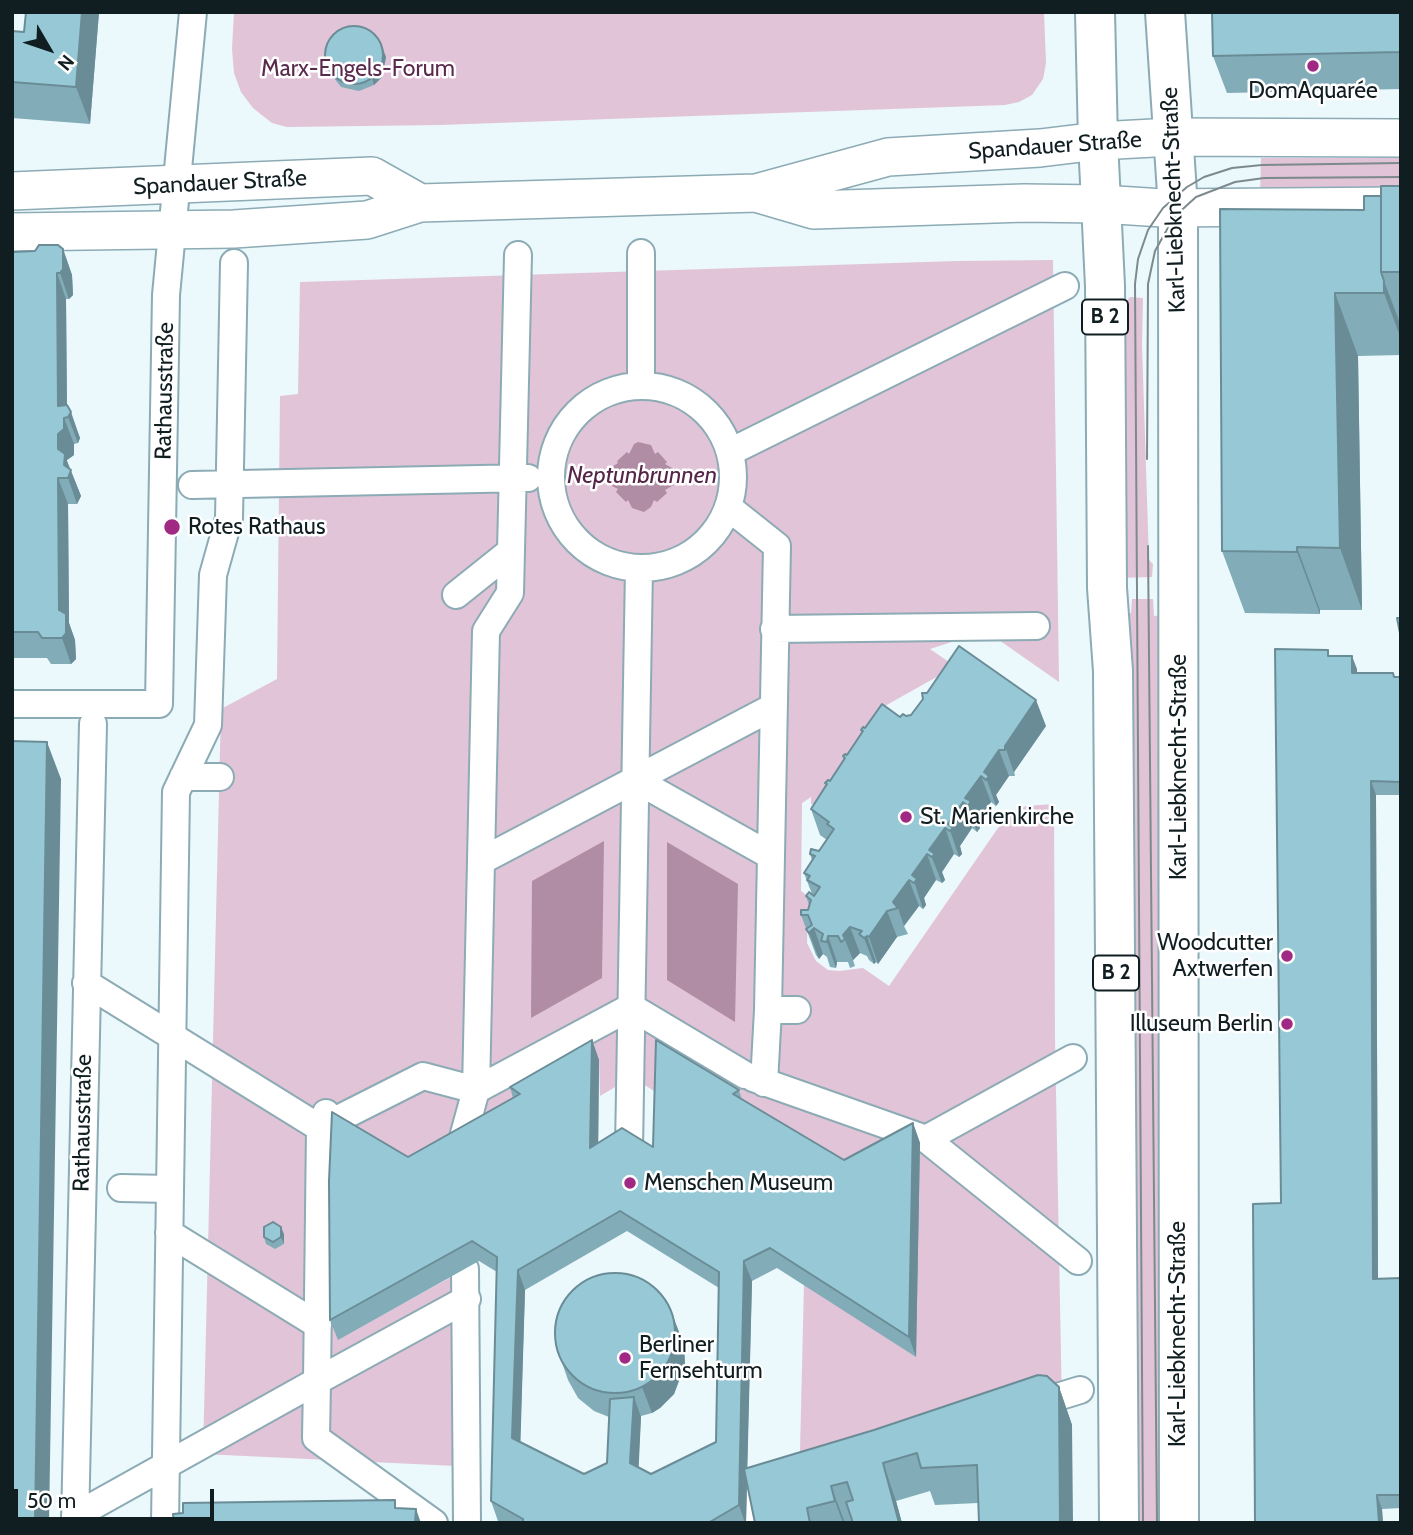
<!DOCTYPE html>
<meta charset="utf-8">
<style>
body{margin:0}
#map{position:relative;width:1413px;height:1535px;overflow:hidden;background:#ebf8fc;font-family:Cabin,sans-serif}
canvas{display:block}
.frame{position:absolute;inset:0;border:14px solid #111e21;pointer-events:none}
.north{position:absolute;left:14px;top:14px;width:70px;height:70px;-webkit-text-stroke:5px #fff;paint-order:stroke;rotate:129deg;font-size:19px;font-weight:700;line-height:28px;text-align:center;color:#111e21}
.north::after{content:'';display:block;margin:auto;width:24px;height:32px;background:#111e21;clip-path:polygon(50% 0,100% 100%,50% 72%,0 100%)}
.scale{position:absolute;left:14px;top:1489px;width:200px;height:32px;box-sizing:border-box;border:4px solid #111e21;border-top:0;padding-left:9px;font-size:21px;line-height:24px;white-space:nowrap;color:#111e21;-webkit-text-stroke:5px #fff;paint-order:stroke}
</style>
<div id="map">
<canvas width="1413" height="1535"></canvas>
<div class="frame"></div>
<div class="north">N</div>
<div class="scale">50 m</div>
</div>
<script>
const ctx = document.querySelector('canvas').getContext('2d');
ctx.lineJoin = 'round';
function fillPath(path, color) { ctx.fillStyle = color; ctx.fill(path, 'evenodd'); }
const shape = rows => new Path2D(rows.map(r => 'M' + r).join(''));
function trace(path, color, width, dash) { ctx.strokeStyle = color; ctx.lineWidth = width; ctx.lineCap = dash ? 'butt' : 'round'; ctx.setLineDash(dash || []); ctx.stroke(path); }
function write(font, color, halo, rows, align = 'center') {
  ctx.font = font + ' Cabin,sans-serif'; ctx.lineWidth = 5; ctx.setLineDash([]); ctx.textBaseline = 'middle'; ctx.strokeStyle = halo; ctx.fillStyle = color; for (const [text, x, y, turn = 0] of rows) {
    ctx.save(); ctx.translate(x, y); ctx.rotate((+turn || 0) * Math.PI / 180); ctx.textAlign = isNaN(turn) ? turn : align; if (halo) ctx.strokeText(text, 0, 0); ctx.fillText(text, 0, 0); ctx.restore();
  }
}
fillPath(shape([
 [234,12,1044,12,1046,63,1043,79,1032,95,1019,102,1005,105,440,125,287,127,272,123,253,108,241,92,234,73,232,49],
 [1261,158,1401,158,1401,195,1260,196],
 [1053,260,1059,682,986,631,930,649,949,662,942,674,883,707,817,805,811,804,811,797,802,803,801,891,812,899,808,908,807,943,816,961,828,970,839,971,863,968,889,986,1007,815,1026,806,1054,804,1055,1038,1062,1409,799,1492,804,1284,916,1356,852,1180,662,1096,632,1077,600,1096,599,1060,338,1339,455,1275,456,1466,203,1454,221,709,277,679,280,396,298,394,300,282,957,261],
 [1130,297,1143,298,1142,345,1149,560,1153,564,1152,577,1119,578,1117,306,1126,302],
 [1132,599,1153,599,1154,616,1166,615,1168,1523,1132,1523,1121,614,1131,613]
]), '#e1c4d7');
fillPath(shape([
 [638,442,651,445,655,454,658,452,667,462,665,464,672,468,677,475,674,485,665,490,667,493,657,502,654,500,651,507,644,512,632,508,628,500,626,502,616,492,618,489,610,485,607,478,610,468,618,463,617,461,627,452,629,454,634,444],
 [604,841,602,978,531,1018,532,881],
 [667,842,738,884,735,1022,667,980]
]), '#b18da5');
const street = shape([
 [641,386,641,253],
 '551 477a91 91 0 1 1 182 0a91 91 0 1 1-182 0Z',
 [730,452,1065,286],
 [192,485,528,478],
 [728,507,777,546,768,1010,764,1083],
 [456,595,511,551],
 [774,629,1036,626],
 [12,704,159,704,166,295,193,12],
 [183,777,220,777],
 [634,779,771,856],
 [481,861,773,707],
 [86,983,320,1128,423,1076,476,1090,631,1007,745,1075],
 [768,1010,797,1010],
 [753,1078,926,1139,1073,1058],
 [926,1139,1078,1261],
 [629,1148,639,568],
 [459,1152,476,1090,486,631,510,593,518,255],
 [121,1188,170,1189],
 [169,1233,318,1325],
 [465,1269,467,1523],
 [1028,1406,1080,1390],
 [75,1516,317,1381,320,1128,326,1113],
 [75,1523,93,724],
 [165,1523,176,792,208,725,213,575,229,518,234,263],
 [434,1523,316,1438,317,1381,467,1299],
 [753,1523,754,1493,768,1489]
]);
const secondary = shape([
 [12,191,372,176,420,203],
 [756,193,814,210,1024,203,1101,204,1163,208,1401,206],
 [12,232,234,229,367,220,420,203,756,193,888,157,1040,148,1098,141,1172,137,1401,138]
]);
const primary = shape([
 [1095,12,1098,141,1105,286,1107,588,1113,671,1119,1523],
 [1165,12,1178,208,1179,1523]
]);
trace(street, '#8cabb5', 30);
trace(secondary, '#8cabb5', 40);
trace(primary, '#8cabb5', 42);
trace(street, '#fff', 26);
trace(secondary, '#fff', 37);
trace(primary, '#fff', 38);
trace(shape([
 [1147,459,1148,284,1155,251,1174,217,1196,197,1235,182,1264,178,1401,177],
 [1148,546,1157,1523],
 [1143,1523,1135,284,1138,259,1148,230,1163,208,1187,187,1204,177,1232,168,1262,165,1401,163]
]), '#7d8a8d', 2);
fillPath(shape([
 [99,12,90,124,12,118,12,31,24,32],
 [1401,12,1401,89,1227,93,1213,56],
 [380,41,386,57,382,77,374,85,359,91,341,87,330,73,327,66],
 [1401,186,1401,355,1358,356,1362,610,1320,610,1320,614,1245,613,1222,551,1364,210,1381,196],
 [63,249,72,275,73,295,69,299,66,299,67,406,80,438,78,443,74,444,74,455,67,460,67,461,81,496,77,504,68,504,69,623,75,640,76,659,71,664,51,664,47,658,12,658,12,252,35,251],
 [1330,656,1357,669,1357,673,1401,677,1401,795,1376,795,1378,1279,1401,1278,1401,1508,1382,1509,1383,1523,1255,1523,1281,1203],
 [906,716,1046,726,1014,772,1015,776,1009,776,996,795,999,802,996,806,991,802,978,820,980,828,977,832,972,828,960,846,962,854,959,857,954,854,942,872,945,880,942,883,936,880,924,898,926,905,923,909,919,906,904,926,908,934,897,937,878,964,876,962,874,964,869,960,867,956,860,953,853,960,855,966,850,968,848,962,837,962,836,968,830,967,827,957,823,954,819,959,816,955,801,915,808,910,809,905,806,896,812,894,804,873,812,860,810,854,819,851,827,840,820,835,811,809,826,786,825,783,830,781,844,760,843,756,847,755,862,733,861,730,900,717],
 [592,1040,599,1060,598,1143,653,1147,739,1090,742,1100,844,1160,913,1123,920,1143,916,1357,777,1268,752,1281,747,1468,1059,1387,1072,1425,978,1503,935,1505,930,1491,896,1501,902,1523,853,1523,853,1521,847,1523,755,1523,747,1482,746,1523,501,1523,498,1521,491,1501,497,1272,479,1261,338,1340,330,1320,408,1157,513,1098,510,1087],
 [627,1231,719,1288,716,1442,651,1474,638,1467,641,1416,652,1413,660,1408,674,1394,685,1365,684,1345,674,1319,559,1354,568,1380,578,1398,594,1411,609,1417,607,1463,584,1474,520,1442,525,1290],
 [284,1234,284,1244,275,1249,266,1244,264,1237]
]), '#82acb8');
fillPath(shape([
 [82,12,99,12,90,124,76,87],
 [383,50,386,57,382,77,374,85,372,78],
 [63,249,72,275,73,295,69,299,60,273],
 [57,273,66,299,67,417,64,418,74,444,74,455,67,460,67,461,81,496,77,504,58,449],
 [1384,281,1401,326,1401,339,1384,293],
 [1335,293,1358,356,1362,610,1340,548],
 [71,412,80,438,78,443,68,417],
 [58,478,68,504,69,623,75,640,76,659,71,664,62,638,59,610],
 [1297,547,1320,610,1320,614,1297,552],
 [1352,656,1357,669,1357,686,1352,673],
 [1036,700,1046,726,1014,772,1015,776,1005,746],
 [47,742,61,779,49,1523,35,1523],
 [999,750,1009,776,996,795,999,802,996,806,984,772],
 [981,776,991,802,978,820,980,828,977,832,965,798],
 [1371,781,1376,795,1378,1292,1373,1279],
 [963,802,972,828,960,846,962,854,959,857,948,824],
 [945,828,954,854,942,872,945,880,942,883,929,850],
 [927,854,936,880,924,898,926,905,923,909,912,875],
 [909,880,919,906,904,926,898,908,893,902],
 [887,911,897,937,878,964,869,937],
 [850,927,860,953,853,960,843,935],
 [814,928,823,954,819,959,809,933],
 [828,936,837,962,836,968,827,942],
 [867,936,876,962,874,964,864,938],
 [592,1040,599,1060,598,1168,590,1148],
 [913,1123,920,1143,916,1357,909,1337],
 [281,1227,284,1234,284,1244,281,1237],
 [744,1261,752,1281,746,1523,745,1523,739,1505],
 [518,1270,525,1290,520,1458,512,1438],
 [674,1319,684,1345,685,1365,674,1394,660,1408,652,1413,642,1387],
 [1059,1387,1072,1425,1073,1523,1060,1523],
 [634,1397,641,1417,638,1482,630,1463],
 [883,1463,896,1501,902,1523,899,1523],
 [831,1486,845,1523,843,1523,835,1501],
 [1377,1495,1382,1509,1383,1523,1379,1523],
 [416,1509,421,1523,415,1523]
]), '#6a8c96');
const building = shape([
 [26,12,82,12,76,87,12,82,12,31,24,32,26,12],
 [1212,12,1401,12,1401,52,1213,56,1212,12],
 '325 55a29 29 0 1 1 58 0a29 29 0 1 1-58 0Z',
 [1381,186,1401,186,1401,272,1381,272,1381,186],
 [1364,196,1381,196,1381,272,1384,281,1384,293,1335,293,1340,548,1297,547,1297,552,1222,551,1220,209,1364,210,1364,196],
 [39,245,58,245,63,249,63,269,60,273,57,273,58,406,67,405,71,412,68,417,64,418,64,429,58,434,58,449,65,454,64,465,71,470,68,478,58,478,59,610,66,614,66,633,62,638,42,638,38,632,12,632,12,252,35,251,39,245],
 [1397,618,1401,618,1401,638,1397,618],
 [959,646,1036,700,1005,746,1005,750,999,750,984,772,989,776,986,780,981,776,965,798,971,801,968,806,963,802,948,824,953,828,950,831,945,828,929,850,935,854,932,857,927,854,912,875,917,879,914,883,909,880,893,902,898,908,887,911,869,937,867,936,864,938,859,934,862,931,850,927,843,935,845,939,841,942,838,936,828,936,827,942,821,941,823,934,814,928,809,933,806,929,812,925,808,915,801,915,801,910,808,910,811,900,806,896,809,892,814,896,820,887,807,880,810,876,804,873,815,856,810,854,811,849,819,851,834,829,827,824,829,822,811,809,827,784,825,783,828,780,830,781,845,758,843,756,845,754,847,755,863,731,861,730,863,727,865,728,882,704,900,717,903,714,906,716,911,715,923,699,922,693,927,693,959,646],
 [1275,649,1328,650,1328,656,1352,656,1352,673,1393,673,1394,677,1401,677,1401,782,1371,781,1373,1279,1401,1278,1401,1495,1377,1495,1379,1523,1255,1523,1253,1204,1281,1203,1275,649],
 [12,741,47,742,35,1523,12,1523,12,741],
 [592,1040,590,1148,622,1128,653,1147,656,1040,739,1090,733,1094,844,1160,913,1123,909,1337,770,1248,744,1261,739,1505,708,1523,523,1523,523,1519,491,1501,497,1257,472,1241,330,1320,329,1181,332,1112,408,1157,520,1094,510,1087,592,1040],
 [620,1211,719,1272,716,1442,651,1474,630,1463,634,1397,610,1399,607,1463,584,1474,512,1438,518,1270,620,1211],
 [273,1222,281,1227,281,1237,273,1242,264,1237,264,1227,273,1222],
 '555 1333a60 60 0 1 1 120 0a60 60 0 1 1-120 0Z',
 [1038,1375,1047,1376,1059,1387,1060,1523,979,1523,977,1465,921,1468,917,1453,883,1463,899,1523,853,1523,846,1502,853,1500,847,1482,831,1486,835,1501,807,1508,810,1523,755,1523,744,1469,874,1430,1038,1375],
 [395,1500,395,1508,416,1509,415,1523,174,1523,173,1514,183,1513,183,1503,395,1500]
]);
fillPath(building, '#97c8d6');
trace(building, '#6a8c96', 2);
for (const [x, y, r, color] of [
 [1313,66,7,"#9f2983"],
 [172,527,9,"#9f2983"],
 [906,817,7,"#9f2983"],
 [1287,956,7,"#9f2983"],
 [1287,1024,7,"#9f2983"],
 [630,1183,7,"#9f2983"],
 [625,1358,7,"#9f2983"]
]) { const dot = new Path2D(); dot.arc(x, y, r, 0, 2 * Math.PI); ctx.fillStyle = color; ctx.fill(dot); trace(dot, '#fff', 2.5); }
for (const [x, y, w] of [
 [1105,317,46],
 [1116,973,46]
]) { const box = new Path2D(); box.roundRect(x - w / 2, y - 17.5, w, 35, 5); ctx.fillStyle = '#fff'; ctx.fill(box); trace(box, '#111e21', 2); }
write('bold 21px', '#111e21', null, [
 ["B 2",1105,317],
 ["B 2",1116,973]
]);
write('23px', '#5a2a4c', '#fff', [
 ["Marx-Engels-Forum",358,69]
]);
write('23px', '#111e21', '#fff', [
 ["DomAquarée",1313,91,"center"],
 ["Rotes Rathaus",188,527],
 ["St. Marienkirche",920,817],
 ["Woodcutter",1273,943,"right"],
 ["Axtwerfen",1273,969,"right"],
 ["Illuseum Berlin",1273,1024,"right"],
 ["Menschen Museum",644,1183],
 ["Berliner",639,1345],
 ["Fernsehturm",639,1371]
], 'left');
write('23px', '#111e21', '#fff', [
 ["Spandauer Straße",1055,146,-4],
 ["Spandauer Straße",220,183,-3],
 ["Karl-Liebknecht-Straße",1174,200,-92],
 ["Rathausstraße",165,391,-89],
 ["Karl-Liebknecht-Straße",1179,767,-90],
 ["Rathausstraße",83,1123,-89],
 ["Karl-Liebknecht-Straße",1178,1334,-90]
]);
write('italic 24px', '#542547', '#fff', [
 ["Neptunbrunnen",642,476]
]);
</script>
